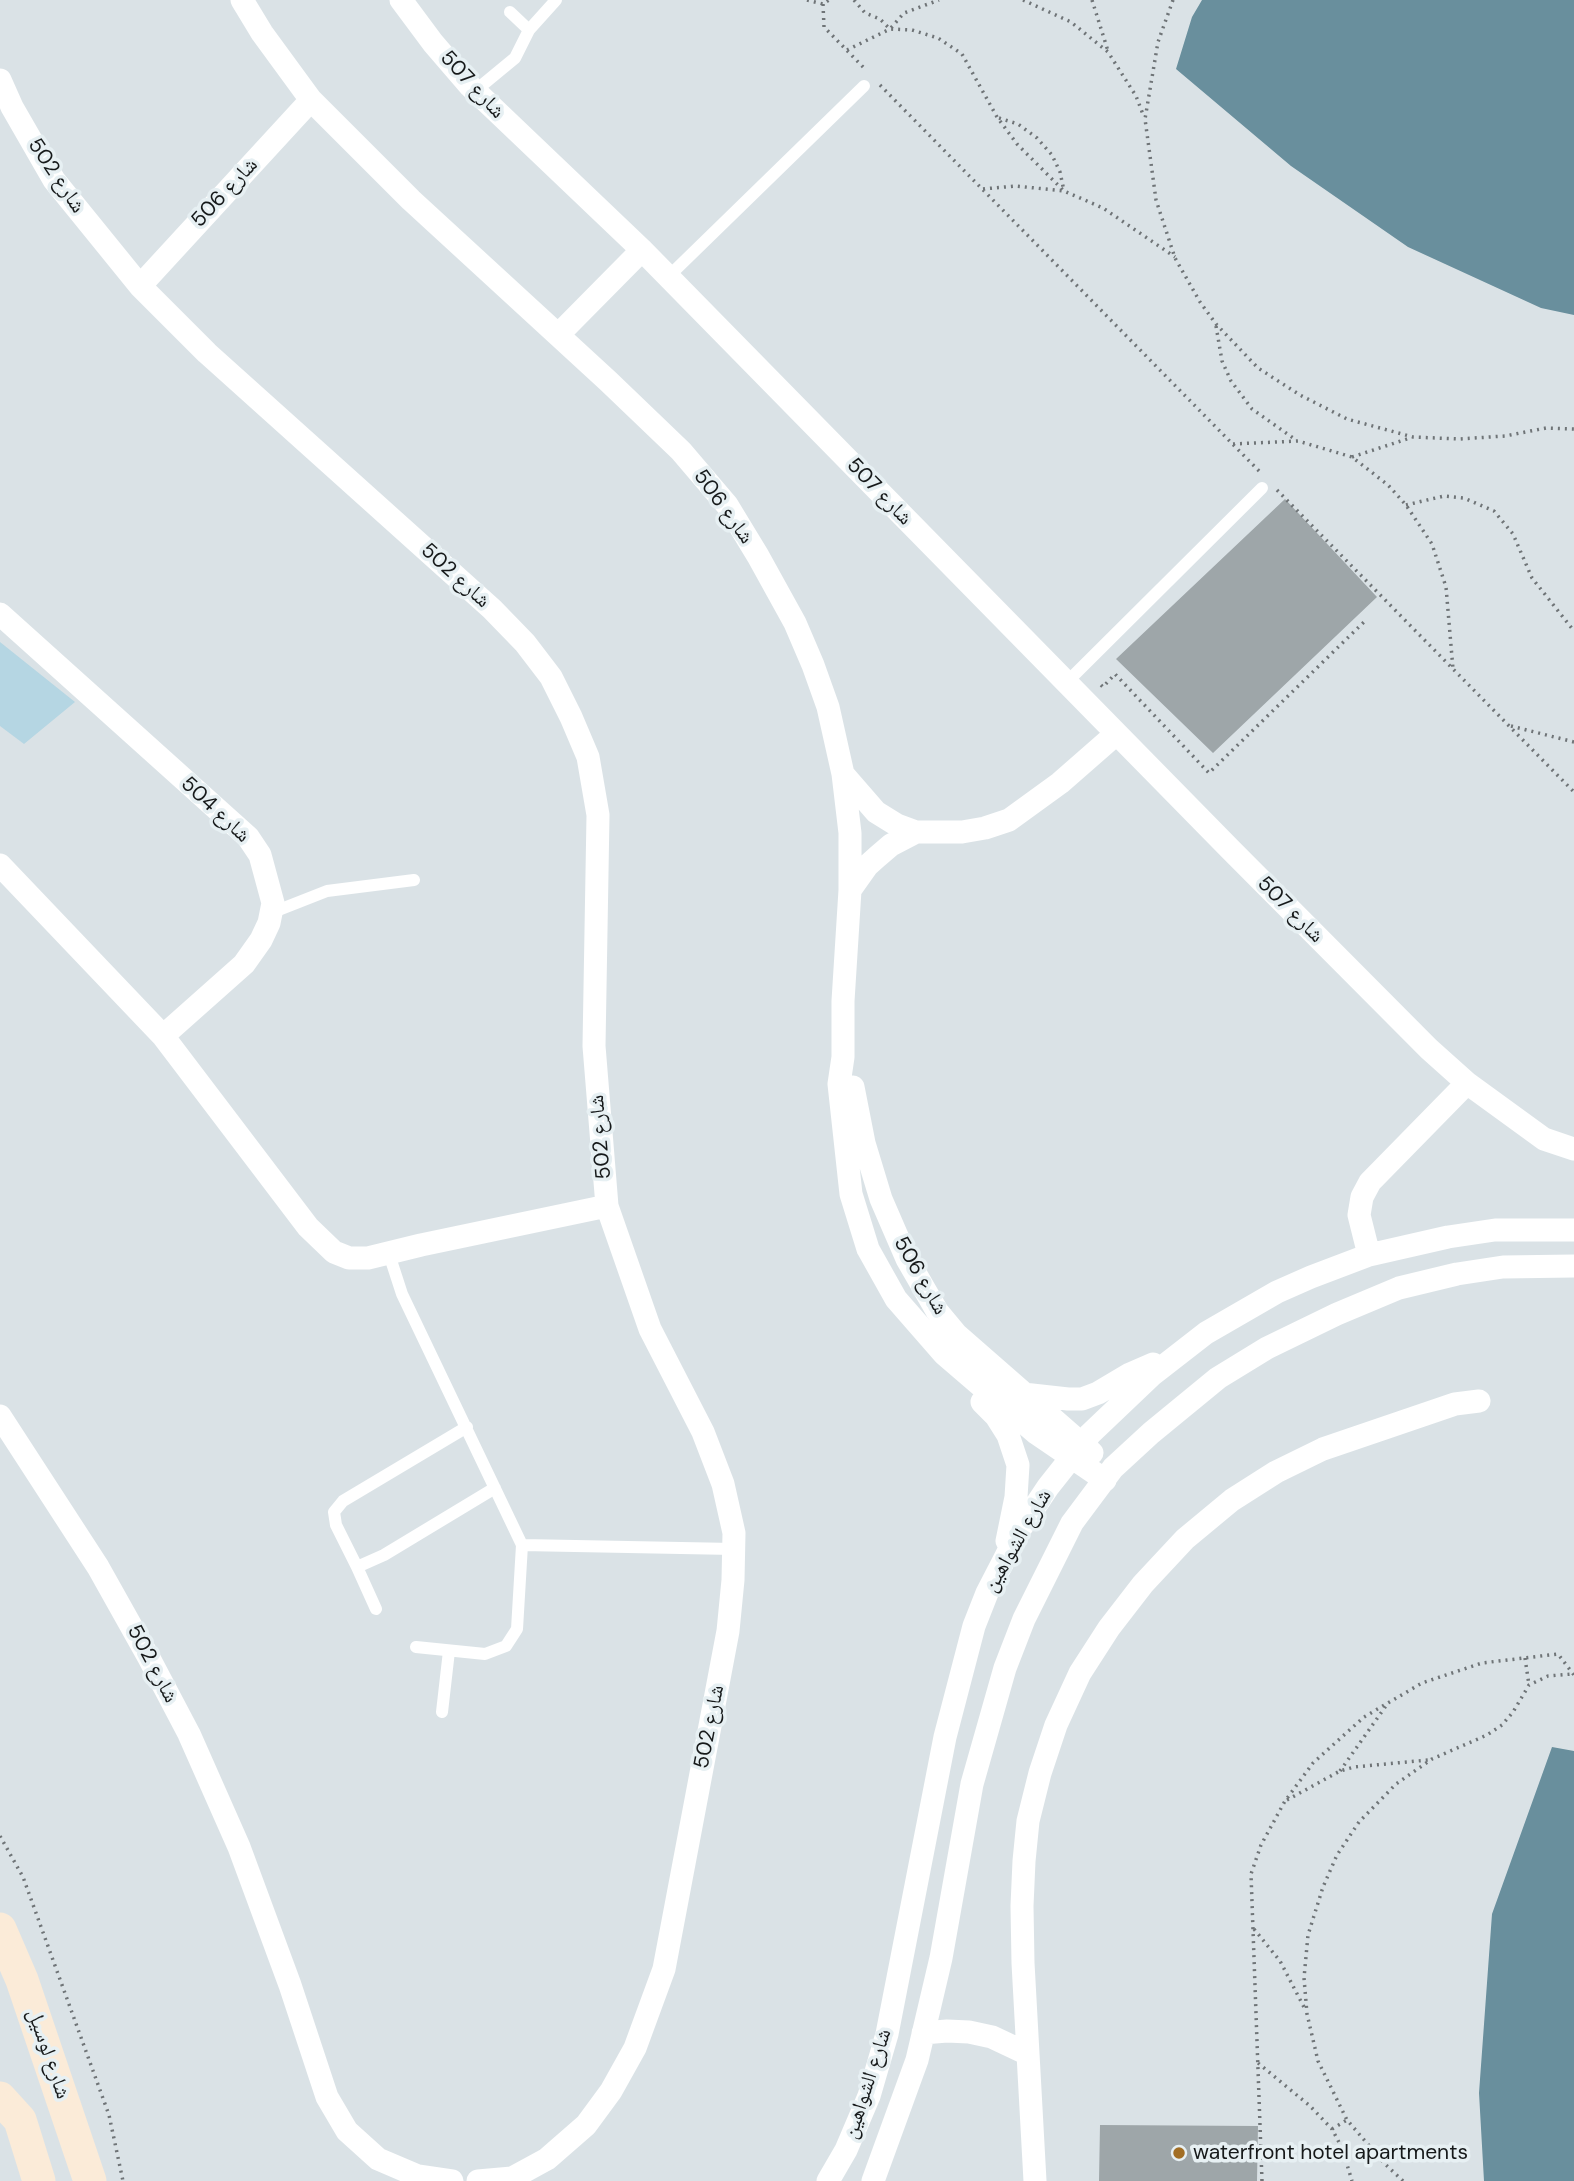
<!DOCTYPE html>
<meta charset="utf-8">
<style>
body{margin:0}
canvas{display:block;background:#dae2e6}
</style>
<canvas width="1574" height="2181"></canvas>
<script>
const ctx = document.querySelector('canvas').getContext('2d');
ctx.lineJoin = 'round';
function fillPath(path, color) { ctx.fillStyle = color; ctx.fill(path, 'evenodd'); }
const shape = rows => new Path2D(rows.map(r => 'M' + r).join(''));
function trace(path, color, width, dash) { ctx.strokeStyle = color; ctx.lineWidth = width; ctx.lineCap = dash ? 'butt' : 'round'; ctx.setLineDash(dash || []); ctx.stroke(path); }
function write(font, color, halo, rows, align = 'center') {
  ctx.font = font + ' "DM Sans","Noto Naskh Arabic",sans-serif'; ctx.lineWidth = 7; ctx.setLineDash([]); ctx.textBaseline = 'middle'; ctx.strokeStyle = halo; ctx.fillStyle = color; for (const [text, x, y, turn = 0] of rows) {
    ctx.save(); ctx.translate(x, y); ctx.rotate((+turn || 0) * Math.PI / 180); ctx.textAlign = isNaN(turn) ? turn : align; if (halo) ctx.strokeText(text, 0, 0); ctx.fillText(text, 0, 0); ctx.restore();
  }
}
fillPath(shape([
 [0,642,75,702,24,744,0,726]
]), '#b5d6e3');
fillPath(shape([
 [1202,0,1574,0,1574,315,1541,308,1408,247,1291,166,1176,69,1192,17],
 [1552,1747,1574,1751,1574,2181,1484,2181,1479,2093,1492,1914]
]), '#698f9d');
fillPath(shape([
 [1285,499,1377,597,1213,753,1116,659],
 [1100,2125,1258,2126,1257,2181,1099,2181]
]), '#9ea6a9');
trace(shape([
 [807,0,823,4,829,0],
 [854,0,865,13,880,19,890,29,904,13,939,0],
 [1023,0,1071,22,1108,52,1136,96,1144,117],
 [1092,0,1108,51],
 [1173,0,1158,42,1145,119,1156,200,1175,258,1200,302,1216,324,1258,368,1300,395,1347,419,1413,437,1459,439,1505,436,1546,428,1574,429],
 [823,4,824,27,865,69],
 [847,50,890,29,912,30,938,38,962,54,997,117,1017,144,1064,191],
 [880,85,1260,472],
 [999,118,1018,124,1037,138,1052,155,1060,172,1064,191],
 [983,189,1016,186,1064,191,1103,208,1175,257],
 [1216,326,1222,361,1231,381,1252,409,1296,440],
 [1233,444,1298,441,1352,457,1388,485,1406,505,1432,544,1446,587,1453,669],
 [1352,457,1410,438],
 [1277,490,1574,792],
 [1406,505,1444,496,1464,498,1494,511,1513,534,1532,578,1574,631],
 [1101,685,1103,687,1115,674,1209,773,1365,621],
 [1511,726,1574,742],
 [1525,1658,1529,1685],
 [1340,1771,1388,1703],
 [1287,1800,1340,1771,1354,1767,1428,1760],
 [0,1836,23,1877,109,2115,123,2181],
 [1254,1929,1280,1961,1306,2011],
 [1258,2063,1310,2106,1332,2129,1342,2148,1352,2181],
 [1332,2129,1347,2120],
 [1262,2181,1251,1874,1261,1845,1285,1801,1313,1763,1364,1717,1422,1683,1482,1663,1558,1654,1574,1675],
 [1403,2181,1385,2164,1347,2120,1318,2061,1307,2014,1304,1978,1308,1935,1323,1887,1337,1855,1359,1822,1396,1784,1432,1759,1487,1735,1502,1725,1513,1712,1529,1685,1548,1676,1572,1674]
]), '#6f7477', 3.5, [2, 5]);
trace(shape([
 [510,12,529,30],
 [475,91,515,58,529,30,556,0],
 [668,277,864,86],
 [1066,683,1262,488],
 [271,913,327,891,414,880],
 [389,1254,402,1294,522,1545,734,1549],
 [467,1427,343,1501,334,1512,336,1525,357,1567,384,1555,495,1488],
 [357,1567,376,1609],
 [416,1647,485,1654,506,1646,517,1629,522,1545],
 [442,1712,449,1651]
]), '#fff', 12);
trace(shape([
 [242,0,262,33,311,100,411,200,608,381,681,451,727,505,758,556,795,623,813,665,828,707,843,774,850,833,850,890,843,1001,843,1057,839,1084,851,1194,868,1249,896,1299,944,1354,1036,1433,1105,1480],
 [401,0,433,43,470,86,642,250,1230,849,1429,1049,1467,1083,1544,1139,1574,1149],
 [0,80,12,107,54,180,140,286,207,353,492,609,525,643,551,677,571,717,588,757,598,815,594,1046,607,1206,650,1329,703,1432,723,1484,734,1533,733,1580,728,1631,664,1969,635,2048,611,2091,586,2125,547,2159,512,2178,478,2181],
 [140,286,311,100],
 [558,335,642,250],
 [0,614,248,837,260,855,273,903,269,923,261,940,244,964,163,1036],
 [843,774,876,812,897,825,916,832,962,832,985,828,1009,820,1060,783,1116,734],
 [0,865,163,1036,308,1227,334,1252,349,1258,368,1258,421,1245,607,1206],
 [850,890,867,866,877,857,891,845,916,832],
 [853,1087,864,1143,881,1199,907,1259,937,1311,957,1335,1092,1453],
 [1369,1255,1359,1215,1362,1197,1370,1182,1467,1083],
 [1023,1394,1068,1399,1082,1399,1098,1393,1130,1374,1153,1364],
 [982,1402,996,1416,1008,1435,1018,1465,1016,1497,1007,1541],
 [0,1416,98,1567,149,1658,189,1734,239,1847,290,1985,327,2097,347,2131,378,2159,418,2176,452,2181],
 [923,2033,947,2031,969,2032,992,2037,1028,2054],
 [828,2181,846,2150,869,2096,887,2034,945,1737,974,1626,987,1593,1020,1529,1048,1487,1090,1434,1152,1375,1206,1333,1277,1292,1311,1277,1369,1255,1448,1237,1495,1230,1574,1230],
 [873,2181,917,2060,941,1958,972,1784,1005,1668,1024,1619,1072,1523,1113,1468,1151,1433,1218,1378,1267,1348,1337,1314,1399,1288,1457,1274,1503,1267,1574,1266],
 [1035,2181,1023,1963,1022,1906,1024,1861,1028,1821,1040,1773,1056,1725,1080,1673,1109,1628,1143,1584,1185,1539,1232,1500,1276,1472,1323,1449,1455,1404,1479,1401]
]), '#fff', 23);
trace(shape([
 [0,1929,22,1980,90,2181],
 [0,2098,20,2120,39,2181]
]), '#fbebd8', 33);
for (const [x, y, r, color] of [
 [1179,2153,7,"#a26e25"]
]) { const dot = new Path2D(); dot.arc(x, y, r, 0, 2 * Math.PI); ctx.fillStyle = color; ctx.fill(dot); trace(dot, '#e7f0f3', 2.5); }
write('21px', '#16191a', '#e7f0f3', [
 ["شارع 507",472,85,47],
 ["شارع 502",56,176,56],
 ["شارع 506",225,193,-47],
 ["شارع 507",879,492,46],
 ["شارع 506",723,507,54],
 ["شارع 502",455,576,42],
 ["شارع 504",215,810,43],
 ["شارع 507",1290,910,45],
 ["شارع 502",601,1137,-95],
 ["شارع 506",920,1276,60],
 ["شارع الشواهين",1018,1541,-60],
 ["شارع 502",152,1664,62],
 ["شارع 502",710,1727,-79],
 ["شارع لوسيل",48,2054,71],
 ["شارع الشواهين",868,2084,-72]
]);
write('21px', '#16191a', '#e7f0f3', [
 ["waterfront hotel apartments",1193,2153]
], 'left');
</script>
